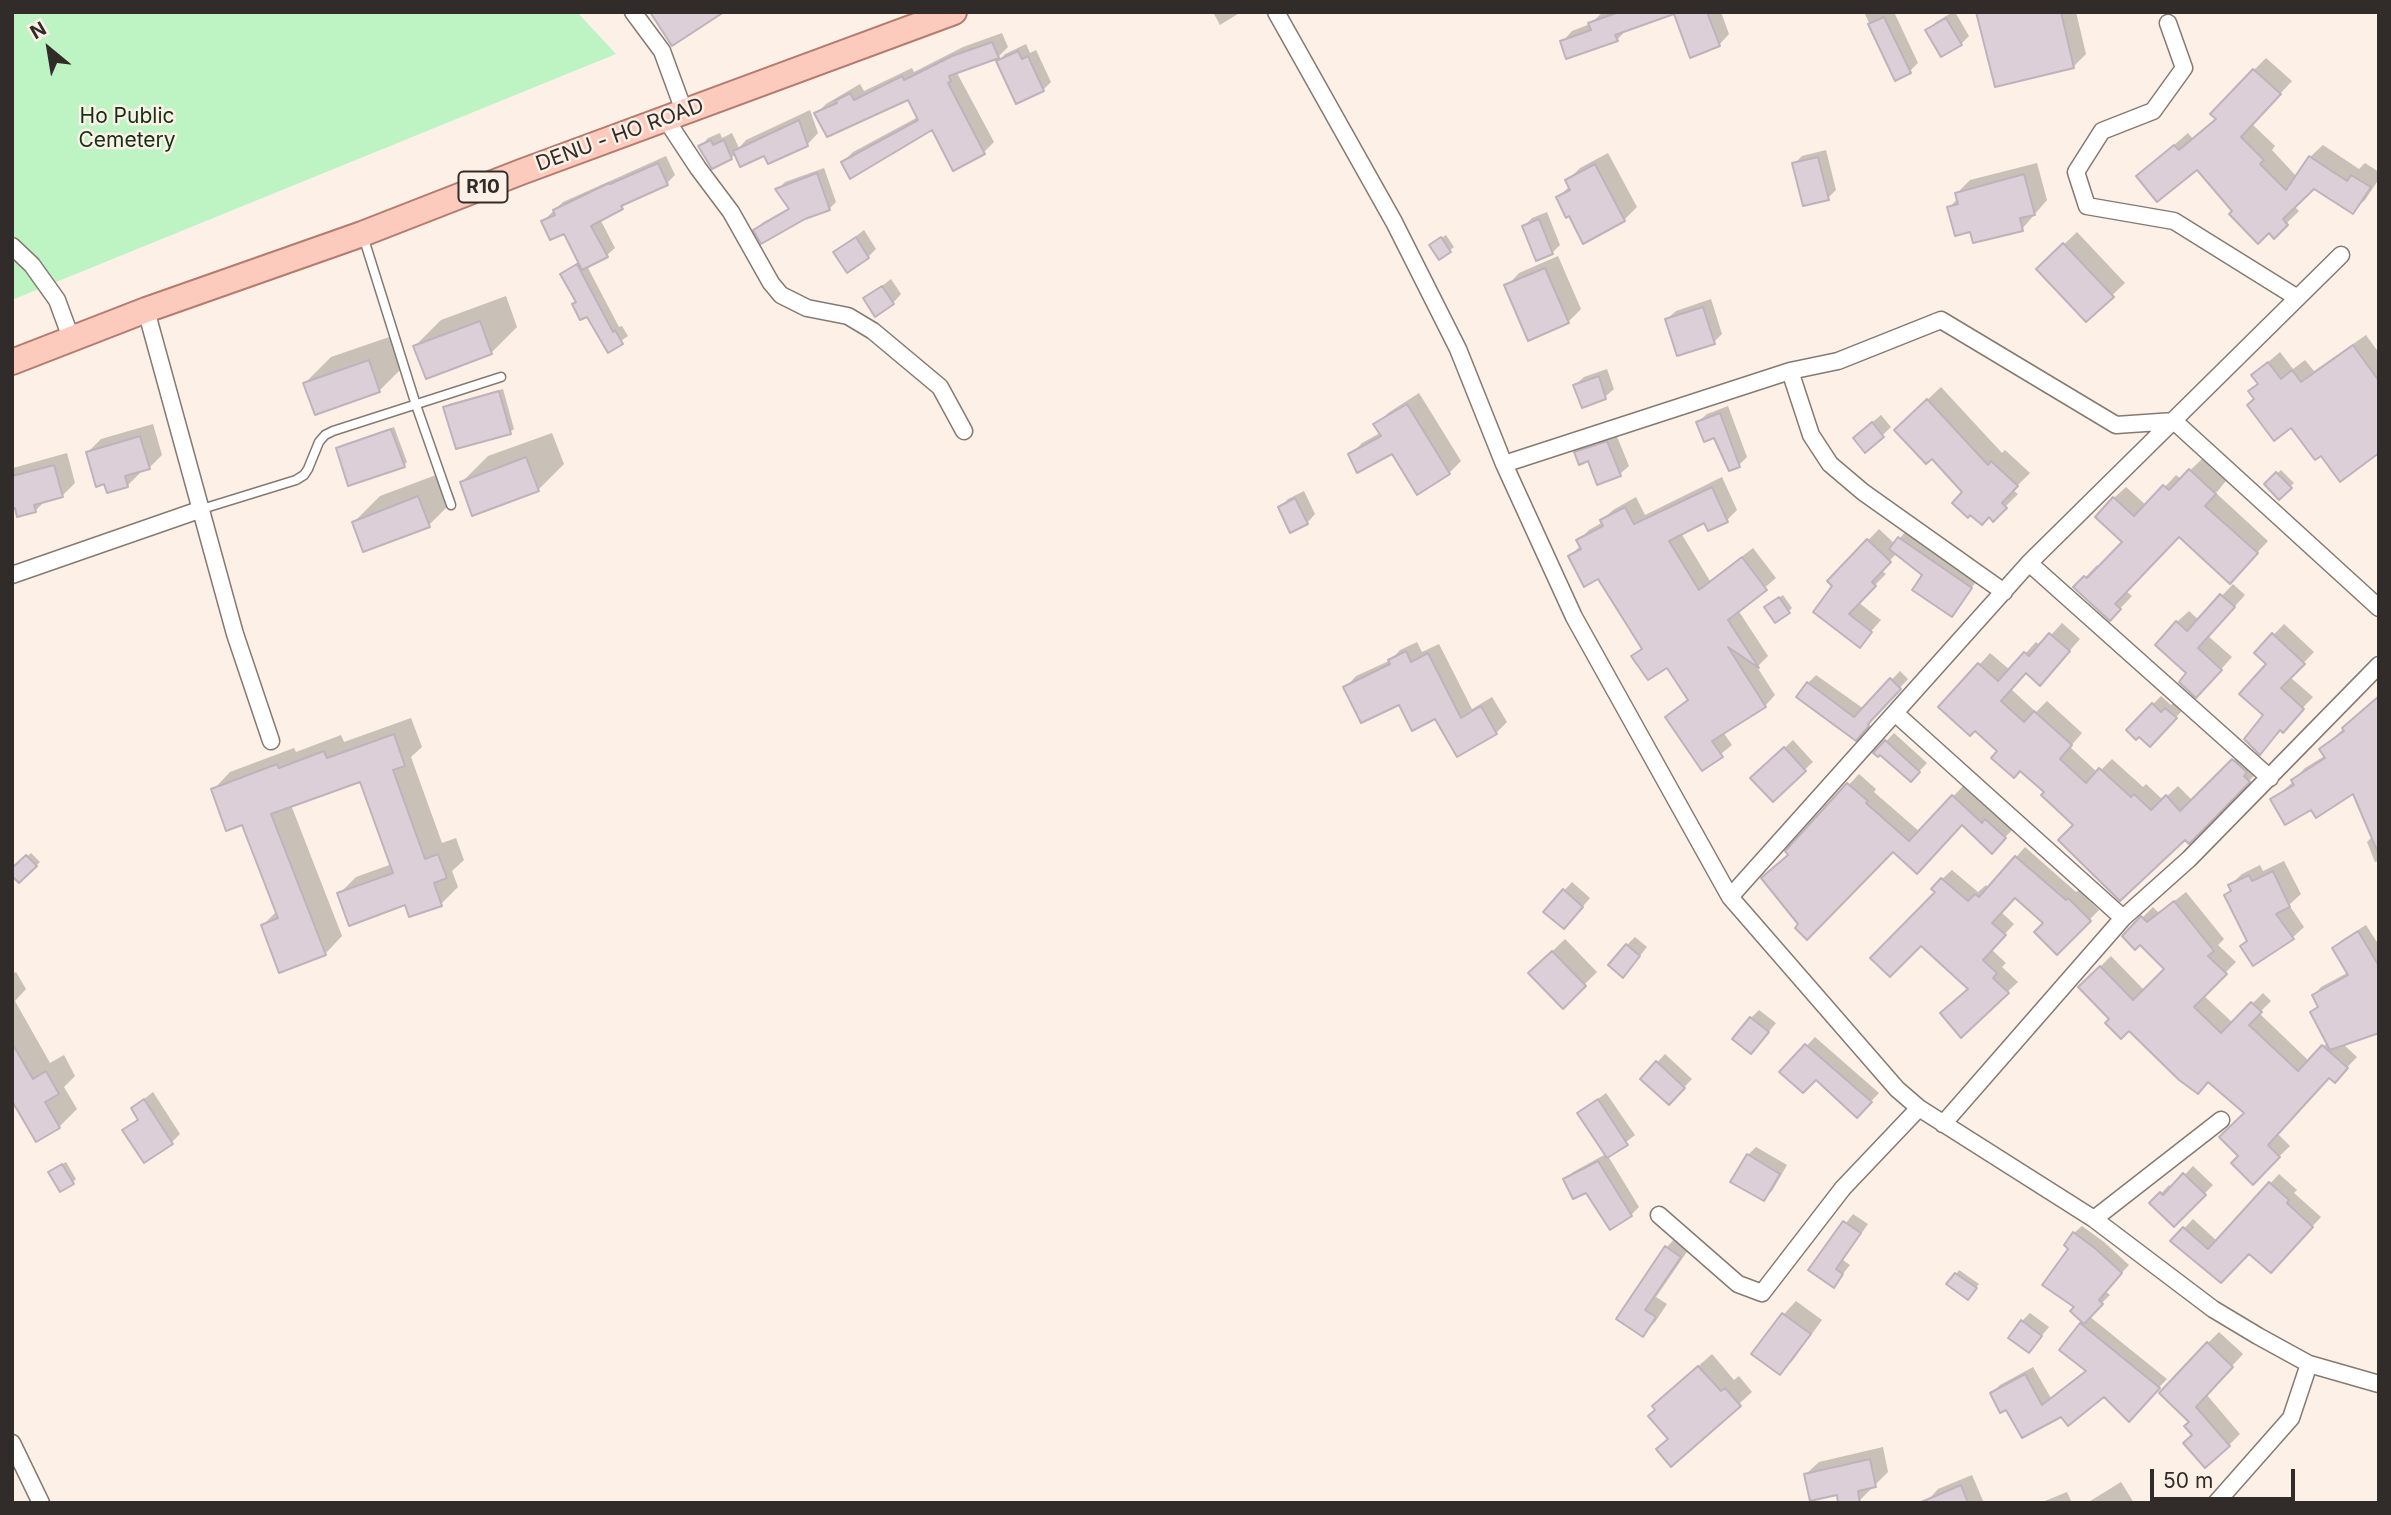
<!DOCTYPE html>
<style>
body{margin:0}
#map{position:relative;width:2391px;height:1515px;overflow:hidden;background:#fcf0e7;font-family:Inter,sans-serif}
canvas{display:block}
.frame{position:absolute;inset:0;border:14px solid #312c29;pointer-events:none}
.north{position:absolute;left:14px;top:14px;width:70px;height:70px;-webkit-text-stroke:5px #fcf0e7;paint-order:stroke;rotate:330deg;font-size:19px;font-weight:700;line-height:28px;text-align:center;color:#312c29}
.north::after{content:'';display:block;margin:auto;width:24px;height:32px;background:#312c29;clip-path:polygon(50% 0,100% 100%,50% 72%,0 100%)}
.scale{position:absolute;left:2150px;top:1469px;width:145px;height:32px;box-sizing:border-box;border:4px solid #312c29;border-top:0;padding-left:9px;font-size:21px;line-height:24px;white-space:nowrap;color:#312c29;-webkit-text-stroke:5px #fcf0e7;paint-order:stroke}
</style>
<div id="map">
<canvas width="2391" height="1515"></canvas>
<div class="frame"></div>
<div class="north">N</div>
<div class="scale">50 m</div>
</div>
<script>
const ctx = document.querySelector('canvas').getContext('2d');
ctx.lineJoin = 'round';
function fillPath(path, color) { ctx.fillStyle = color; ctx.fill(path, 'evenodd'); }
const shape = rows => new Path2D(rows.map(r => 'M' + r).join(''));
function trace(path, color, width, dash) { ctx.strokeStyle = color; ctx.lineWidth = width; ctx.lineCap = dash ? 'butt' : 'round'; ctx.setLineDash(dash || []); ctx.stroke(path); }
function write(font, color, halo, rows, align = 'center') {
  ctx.font = font + ' Inter,sans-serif'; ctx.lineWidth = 5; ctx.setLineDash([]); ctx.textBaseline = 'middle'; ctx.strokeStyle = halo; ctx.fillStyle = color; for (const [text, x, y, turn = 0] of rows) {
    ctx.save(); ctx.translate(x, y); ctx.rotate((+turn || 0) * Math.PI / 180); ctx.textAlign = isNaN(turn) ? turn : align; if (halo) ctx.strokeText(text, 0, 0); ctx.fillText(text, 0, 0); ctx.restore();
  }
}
fillPath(shape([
 [12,12,577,12,616,54,12,300]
]), '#bef4c3');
fillPath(shape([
 [1213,12,1241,12,1220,25],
 [1675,12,1627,29,1617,40,1562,42,1572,31,1590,24,1603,12],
 [1675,12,1721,12,1729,34,1719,45],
 [1864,12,1894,12,1918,63,1910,71,1895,78],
 [1953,12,1955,12,1969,36,1961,44,1928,30,1936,22],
 [1977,12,2076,12,2086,54,2073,67],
 [1002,33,1008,47,998,57,957,73,994,142,984,152,954,168,932,128,843,162,853,152,918,117,909,98,816,114,826,104,860,84,864,91,912,68,914,72,963,47],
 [1026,44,1030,53,1036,50,1051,82,1043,90,1017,102,999,61,1005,54,1001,56],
 [2266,58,2292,81,2252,124,2275,146,2272,150,2297,177,2310,157,2323,145,2359,169,2365,163,2379,172,2379,179,2365,200,2352,212,2314,187,2294,206,2299,211,2274,236,2234,211,2197,168,2138,176,2188,133,2193,139,2217,118,2254,70],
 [810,110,818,133,807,145,765,153,736,154,731,158,700,147,708,138,720,133,722,138,732,133,739,148,746,140],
 [1826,150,1836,190,1828,198,1794,164,1802,156],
 [1608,153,1637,207,1624,220,1569,214,1558,197,1570,186,1567,181,1580,168],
 [666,156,675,175,667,183,629,200,622,207,600,219,615,248,606,256,587,266,619,327,622,326,628,336,608,350,562,274,580,261,564,232,543,221,563,202],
 [2037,163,2047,200,2022,229,1971,230,1949,208,1958,198,1957,193,1970,180],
 [824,168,836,202,829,209,755,230,762,223,790,207,778,189,785,182],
 [1547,212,1560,245,1552,253,1524,226,1532,218],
 [864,230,876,249,868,257,835,252],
 [2077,232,2125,283,2086,320,2038,269],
 [1446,235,1454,247,1440,258,1435,242],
 [1558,256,1581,309,1568,322,1507,286,1519,273],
 [891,279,901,294,893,303,865,299],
 [506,296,517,327,491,353,415,346,441,320],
 [1711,299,1722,334,1714,342,1667,319,1676,311],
 [395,335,405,365,379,391,305,383,331,357],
 [2366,335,2379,353,2379,445,2321,453,2291,425,2256,398,2259,383,2253,375,2280,352,2293,369,2305,360,2314,371],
 [1607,369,1614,389,1605,397,1583,405,1575,385,1584,377],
 [1941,387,2002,453,2005,450,2030,473,2013,490,2018,494,1993,519,1965,492,1909,417],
 [503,389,514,429,510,432,445,408,449,404],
 [1419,393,1461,461,1449,473,1392,452,1350,455,1362,443,1380,433,1376,425,1388,413],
 [1728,406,1747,457,1739,465,1715,436,1698,422,1707,414],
 [1881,415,1891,427,1866,451,1863,430],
 [153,424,162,455,149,468,140,470,140,473,127,486,88,452,101,439],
 [394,427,407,462,404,465,338,449,342,445],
 [552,433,564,464,538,490,462,482,488,456],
 [1616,434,1629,466,1620,474,1598,483,1589,459,1576,453,1584,445],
 [67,453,75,483,62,496,46,500,35,511,12,507,13,468],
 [2202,459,2226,481,2216,493,2268,541,2241,570,2179,535,2126,591,2132,596,2110,619,2076,587,2097,565,2100,568,2124,542,2114,498,2126,487,2147,506,2176,475,2181,479],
 [2281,470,2294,483,2279,497,2266,484],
 [444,472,455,499,429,525,354,522,380,496],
 [1722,477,1737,510,1727,520,1705,521,1681,533,1710,581,1753,548,1776,578,1738,610,1768,656,1757,667,1775,695,1765,706,1723,732,1732,745,1702,769,1667,717,1689,698,1667,665,1634,656,1643,647,1598,577,1570,556,1581,545,1578,541,1589,530,1603,522,1602,520,1613,510,1636,497,1645,515],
 [1304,491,1315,514,1307,523,1280,507,1288,499],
 [1879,529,1895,544,1907,530,1978,579,1952,615,1925,574,1897,553,1881,570,1886,574,1858,602,1881,620,1859,645,1834,586,1829,581],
 [2233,584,2245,595,2208,636,2232,657,2208,684,2189,673,2177,622,2189,611,2199,620],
 [1783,595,1792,608,1788,612,1770,604],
 [2062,623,2080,639,2051,672,2027,671,2011,689,2036,712,2047,701,2082,733,2070,747,2098,773,2112,759,2143,787,2146,784,2163,800,2178,786,2193,801,2245,749,2260,770,2189,841,2185,837,2075,825,2047,792,1975,729,1941,707,1990,653,2010,670,2036,642,2041,646],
 [2284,624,2314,652,2290,677,2313,697,2260,753,2268,664,2256,653],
 [1417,642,1422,652,1439,644,1472,709,1492,697,1507,722,1496,733,1436,717,1399,703,1346,687,1356,676,1391,660,1400,650],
 [1900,671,1908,679,1874,715,1876,716,1864,730,1808,683,1816,675,1864,709],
 [2161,696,2171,705,2175,701,2184,709,2149,744,2140,734,2128,730],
 [2379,697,2379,861,2375,862,2367,842,2373,836,2354,791,2312,807,2272,800,2294,781,2293,780,2305,768,2326,755,2321,749],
 [411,718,422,747,411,757,442,843,456,838,464,860,452,871,458,887,441,904,406,903,339,894,356,877,392,864,361,780,291,805,342,936,325,954,263,925,277,911,242,823,213,790,230,772,294,748,296,752,341,735,344,742],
 [1894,733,1927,763,1911,780,1880,753,1875,753],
 [1793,740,1813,762,1773,800,1761,770],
 [1859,774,1876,789,1874,792,1920,832,1963,786,1994,814,1997,810,2015,827,1992,851,1962,823,1893,850,1800,924,1790,854,1787,851],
 [2025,847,2076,892,2079,890,2099,910,2057,953,2046,923,2015,896,2001,912,2014,924,1991,949,2006,963,2002,967,2018,982,1961,1036,1970,988,1937,892,1942,879,1952,870,1978,892,1986,885,1989,888],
 [31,853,40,862,20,881,12,870],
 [2284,861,2301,894,2289,905,2304,927,2292,938,2226,895,2232,889,2230,885,2242,874,2260,865,2263,871],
 [1572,882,1590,898,1572,919,1545,912],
 [2186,892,2224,939,2218,945,2236,962,2203,995,2233,1023,2263,993,2271,1001,2259,1013,2309,1061,2328,1042,2312,1012,2319,1005,2314,995,2321,987,2349,972,2334,948,2342,940,2366,925,2379,945,2379,1031,2343,1044,2357,1057,2335,1080,2330,1076,2277,1133,2290,1146,2253,1182,2240,1156,2246,1113,2209,1081,2111,1019,2080,987,2111,956,2144,990,2166,969,2140,943,2124,936,2153,907,2159,913],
 [1635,937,1647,947,1631,967,1627,945],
 [1565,939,1597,972,1563,1006,1530,973],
 [16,972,26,989,15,1001,50,1063,64,1055,75,1076,64,1087,77,1109,59,1127,37,1140,12,1097,12,974],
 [1759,1010,1776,1023,1759,1044,1751,1018],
 [1815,1037,1879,1093,1857,1116,1816,1077,1782,1072],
 [1665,1054,1692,1079,1669,1103,1642,1079],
 [153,1092,180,1134,172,1142,125,1130,139,1118,133,1108],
 [1606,1093,1635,1135,1608,1156,1639,1207,1631,1215,1565,1180,1573,1172,1606,1154,1579,1113],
 [1756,1147,1787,1165,1772,1191,1764,1199,1748,1155],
 [66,1162,76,1179,73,1182,54,1169],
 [2193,1166,2213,1185,2174,1225,2152,1203,2169,1185,2172,1188],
 [2279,1174,2297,1190,2294,1193,2321,1217,2280,1262,2249,1251,2221,1281,2173,1240,2193,1219,2217,1241],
 [1853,1214,1868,1224,1843,1260,1850,1265,1833,1286,1810,1270],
 [2082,1226,2104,1242,2129,1265,2105,1291,2110,1295,2089,1316,2167,1379,2129,1419,2105,1395,2061,1415,2007,1407,1992,1393,2000,1385,2033,1367,2051,1398,2087,1370,2081,1324,2084,1322,2076,1307,2071,1249,2074,1233],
 [1679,1234,1693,1243,1656,1297,1667,1304,1655,1322,1643,1334,1618,1318,1667,1247],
 [1959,1270,1979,1284,1971,1294,1956,1274],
 [1796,1301,1822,1320,1793,1360,1780,1373,1754,1354,1784,1314],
 [2030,1313,2049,1327,2029,1351,2022,1321],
 [2219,1332,2243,1354,2206,1394,2240,1434,2229,1445,2193,1435,2191,1421,2208,1343],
 [1712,1354,1734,1380,1739,1376,1752,1392,1672,1465,1669,1438,1657,1409,1667,1394],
 [1883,1447,1888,1472,1859,1501,1838,1493,1806,1474,1819,1462],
 [1972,1475,1984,1503,1928,1503,1927,1501,1938,1489],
 [2121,1482,2134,1503,2087,1503],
 [2067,1492,2072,1503,2040,1503]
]), '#0003');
const building = shape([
 [650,12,724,12,672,46,650,12],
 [1619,12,1707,12,1720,46,1690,58,1674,14,1615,35,1618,41,1566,59,1560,41,1591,30,1588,23,1619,12],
 [1976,12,2061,12,2074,68,1995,87,1976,12],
 [1884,17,1911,73,1895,81,1868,24,1884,17],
 [1946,18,1962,45,1941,57,1925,30,1946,18],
 [992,42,999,58,949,76,951,81,948,83,985,154,953,171,932,130,850,179,841,162,918,120,908,100,827,137,814,113,837,103,835,101,850,93,854,100,902,76,904,80,952,56,992,42],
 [1018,51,1022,59,1028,56,1044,91,1016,104,996,61,1018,51],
 [2253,69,2281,94,2241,137,2264,160,2260,164,2286,190,2309,156,2347,181,2351,175,2371,187,2353,214,2314,189,2283,219,2288,225,2274,239,2269,233,2258,244,2229,214,2232,211,2197,170,2157,202,2136,176,2174,145,2179,150,2216,119,2210,114,2253,69],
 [799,120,808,146,768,164,764,156,740,167,733,151,799,120],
 [711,140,713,145,724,140,732,159,712,169,698,146,711,140],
 [1818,157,1829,200,1803,206,1792,163,1818,157],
 [658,163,668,185,621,206,623,209,591,226,608,257,582,270,564,234,550,240,541,221,555,215,553,210,609,183,610,184,658,163],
 [1595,164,1625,221,1583,244,1569,216,1566,218,1556,197,1570,190,1565,180,1595,164],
 [817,173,830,210,805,219,761,244,753,230,789,209,775,189,817,173],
 [2024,174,2035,215,2020,218,2023,231,1973,243,1970,232,1955,236,1947,207,1958,204,1955,193,2024,174],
 [1539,219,1553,254,1536,261,1522,226,1539,219],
 [856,237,869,258,847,273,833,252,856,237],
 [1441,237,1451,252,1439,260,1429,245,1441,237],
 [2063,243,2114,297,2086,322,2036,269,2063,243],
 [577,264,613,332,615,330,623,344,608,353,587,317,580,320,572,304,576,302,560,274,577,264],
 [1545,268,1569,323,1528,341,1504,285,1545,268],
 [882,286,894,304,875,317,863,298,882,286],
 [1703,307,1715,344,1677,356,1665,319,1703,307],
 [480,321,492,354,426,379,413,346,480,321],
 [2353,345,2379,381,2379,453,2340,482,2321,456,2315,460,2291,428,2274,441,2247,405,2254,399,2248,391,2258,384,2251,375,2268,362,2281,379,2292,370,2301,382,2353,345],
 [369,360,380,392,315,415,303,383,369,360],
 [1599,376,1606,399,1582,408,1573,385,1599,376],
 [499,391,511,434,456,449,443,407,499,391],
 [1927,399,1988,465,1991,461,2018,486,2002,503,2007,508,1993,522,1989,517,1982,525,1970,515,1968,518,1952,503,1962,492,1932,459,1926,464,1894,430,1927,399],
 [1407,404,1450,474,1417,495,1392,454,1357,473,1348,454,1381,436,1373,424,1407,404],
 [1720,413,1740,467,1729,471,1714,438,1704,442,1696,422,1720,413],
 [1872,422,1884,437,1865,453,1853,438,1872,422],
 [391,429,405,467,348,486,336,448,391,429],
 [140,436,150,469,125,476,128,487,107,493,104,484,96,487,86,452,140,436],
 [1607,441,1621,476,1597,485,1588,461,1579,465,1574,452,1607,441],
 [526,457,539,491,472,516,460,482,526,457],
 [54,465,63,497,34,505,36,512,17,517,15,508,12,509,12,476,54,465],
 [2189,469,2216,494,2205,506,2258,553,2230,584,2179,537,2115,604,2121,609,2110,621,2073,587,2084,576,2087,578,2122,542,2095,517,2113,497,2134,516,2163,485,2169,490,2189,469],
 [2276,472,2292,488,2279,500,2264,484,2276,472],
 [1712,487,1728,522,1708,531,1704,523,1669,541,1699,590,1742,557,1767,590,1728,620,1759,668,1728,647,1766,707,1712,741,1723,757,1702,771,1665,717,1688,700,1667,668,1648,680,1631,656,1642,649,1598,579,1584,587,1568,556,1581,549,1576,540,1603,526,1600,520,1625,507,1634,524,1712,487],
 [418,496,430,527,363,552,352,522,418,496],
 [1295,498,1308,524,1290,533,1278,507,1295,498],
 [1898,537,1972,588,1952,617,1912,590,1922,575,1889,549,1898,537],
 [1867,539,1891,562,1872,582,1876,586,1849,614,1872,632,1860,648,1813,612,1832,586,1827,581,1867,539],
 [2220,594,2235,607,2198,648,2222,670,2196,698,2179,682,2186,673,2155,645,2176,621,2187,631,2220,594],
 [1779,597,1790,613,1775,623,1764,607,1779,597],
 [2049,633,2070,651,2040,686,2026,673,2001,701,2024,722,2034,711,2072,745,2060,759,2086,783,2099,768,2131,797,2134,794,2151,810,2166,795,2180,811,2232,759,2247,772,2244,776,2250,782,2208,825,2189,844,2185,840,2120,901,2058,840,2073,825,2041,795,2044,792,2020,771,2014,778,1991,758,1997,751,1975,731,1970,736,1938,707,1978,663,1998,681,2024,652,2029,656,2049,633],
 [2272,633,2305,664,2281,688,2304,709,2283,733,2280,730,2260,755,2244,739,2263,715,2239,694,2266,664,2254,653,2272,633],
 [1406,651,1411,662,1428,653,1461,718,1481,706,1497,734,1457,757,1435,719,1412,731,1399,705,1361,723,1343,687,1390,664,1388,660,1406,651],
 [1890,678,1901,689,1868,724,1869,726,1856,741,1796,697,1807,682,1854,717,1890,678],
 [2379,696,2379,855,2353,794,2316,818,2311,810,2285,825,2270,799,2294,785,2291,780,2325,758,2319,749,2344,731,2342,728,2379,696],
 [2152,703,2161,712,2165,708,2177,718,2150,747,2139,737,2136,740,2126,730,2152,703],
 [394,734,405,766,393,770,425,859,438,854,447,878,434,883,442,906,409,917,405,905,349,926,337,893,393,873,360,782,271,814,326,955,279,973,261,925,278,918,242,825,226,831,211,789,277,764,279,768,324,751,327,758,394,734],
 [1885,740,1920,772,1911,782,1880,755,1878,757,1873,753,1885,740],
 [1784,747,1806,771,1773,802,1750,778,1784,747],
 [1847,783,1868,801,1866,803,1909,841,1952,795,1982,823,1985,819,2006,838,1992,854,1962,825,1917,874,1893,852,1807,940,1795,928,1798,924,1761,878,1788,855,1785,851,1847,783],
 [26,855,37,866,19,883,12,876,12,868,26,855],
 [2015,856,2066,900,2068,898,2091,921,2057,955,2034,932,2043,923,2015,898,1992,923,2006,935,1983,960,1997,973,1993,978,2009,993,1961,1038,1940,1013,1968,989,1921,946,1890,977,1870,958,1935,892,1931,889,1941,878,1968,901,1975,894,1979,897,2015,856],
 [2273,871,2290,907,2276,914,2294,939,2253,966,2240,946,2247,941,2224,895,2231,891,2228,885,2249,875,2252,881,2273,871],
 [1563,889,1583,907,1564,929,1543,912,1563,889],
 [2174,901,2214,951,2208,956,2227,974,2194,1007,2221,1033,2251,1002,2262,1012,2249,1025,2298,1071,2322,1045,2348,1068,2335,1083,2329,1078,2268,1145,2280,1157,2253,1185,2231,1163,2238,1156,2219,1137,2244,1113,2208,1082,2198,1094,2179,1080,2129,1031,2121,1039,2105,1023,2109,1019,2078,987,2100,966,2133,1000,2164,969,2140,945,2135,950,2122,936,2141,916,2147,922,2174,901],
 [2358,931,2379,966,2379,1033,2330,1050,2310,1012,2318,1007,2312,995,2348,975,2332,948,2358,931],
 [1626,944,1640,956,1623,978,1608,965,1626,944],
 [1552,951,1586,986,1563,1009,1528,973,1552,951],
 [1750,1017,1769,1032,1751,1054,1732,1039,1750,1017],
 [12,1043,33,1079,46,1071,59,1094,45,1102,60,1128,36,1142,12,1101,12,1043],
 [1805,1044,1872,1102,1857,1118,1816,1080,1803,1093,1779,1072,1805,1044],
 [1656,1061,1685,1088,1669,1105,1640,1079,1656,1061],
 [144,1099,173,1144,144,1163,122,1130,138,1120,131,1108,144,1099],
 [1598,1099,1628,1145,1607,1158,1577,1113,1598,1099],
 [1747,1154,1780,1174,1764,1201,1730,1182,1747,1154],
 [1598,1161,1632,1216,1610,1230,1586,1193,1573,1199,1563,1179,1598,1161],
 [62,1164,74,1184,60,1192,48,1172,62,1164],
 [2183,1173,2206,1195,2174,1227,2149,1203,2160,1192,2163,1195,2183,1173],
 [2269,1182,2289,1200,2287,1203,2313,1227,2271,1273,2249,1254,2221,1283,2170,1241,2183,1227,2208,1249,2269,1182],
 [1843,1221,1861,1233,1836,1269,1843,1274,1834,1288,1808,1270,1843,1221],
 [2073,1232,2096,1249,2122,1273,2099,1300,2103,1304,2084,1324,2070,1311,2074,1307,2042,1285,2068,1249,2064,1245,2073,1232],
 [1665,1246,1681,1257,1645,1310,1656,1317,1643,1337,1616,1319,1665,1246],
 [1955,1273,1977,1288,1968,1300,1946,1284,1955,1273],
 [1782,1313,1811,1334,1780,1375,1751,1354,1782,1313],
 [2021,1320,2042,1336,2029,1353,2008,1338,2021,1320],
 [2080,1323,2160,1388,2129,1422,2104,1397,2068,1426,2061,1417,2022,1438,2006,1410,2000,1413,1990,1393,2025,1374,2042,1405,2086,1371,2059,1350,2080,1323],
 [2207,1342,2233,1367,2196,1407,2230,1446,2205,1468,2183,1443,2192,1435,2184,1426,2189,1422,2159,1393,2207,1342],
 [1698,1366,1721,1391,1725,1388,1741,1406,1671,1467,1656,1449,1668,1439,1648,1416,1655,1410,1652,1406,1698,1366],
 [1870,1459,1876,1487,1858,1491,1860,1503,1838,1503,1837,1495,1810,1501,1804,1474,1870,1459],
 [1961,1485,1968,1503,1919,1503,1961,1485]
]);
fillPath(building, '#dccfd8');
trace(building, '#bfb3bb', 2);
const service = shape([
 [363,236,416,405,451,505],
 [202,509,296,480,304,475,308,469,319,442,325,435,333,431,501,377]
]);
const minor = shape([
 [633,12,662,51,684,111],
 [1276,12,1394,222,1458,349,1504,464,1574,617,1730,897,1897,1089,1919,1108,2094,1219,2213,1309,2258,1336,2309,1364,2379,1384],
 [2168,23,2184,68,2153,111,2102,131,2076,172,2087,206,2174,221,2296,297],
 [665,118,698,168,731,212,771,283,781,295,807,308,848,316,873,331,940,387,964,431],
 [12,246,32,265,57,300,71,338],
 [146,310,235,634,271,741],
 [1790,371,1811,435,1830,464,1863,492,2004,592],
 [1504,464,1790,371,1838,361,1941,320,2116,425,2174,421,2379,608],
 [2029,563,2270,778],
 [12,575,202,509],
 [1895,713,2123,918],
 [1730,897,2029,563,2341,255],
 [1943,1124,2123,918,2189,859,2379,665],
 [1659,1215,1738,1284,1762,1293,1843,1188,1919,1108],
 [2094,1219,2221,1120],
 [12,1443,41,1503],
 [2216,1503,2291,1418,2309,1364]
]);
const primary = shape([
 [12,362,146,310,362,234,521,172,954,12]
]);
trace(service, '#857a71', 11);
trace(minor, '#857a71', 19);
trace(primary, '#b47b6e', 28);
trace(service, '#fff', 8);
trace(minor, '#fff', 16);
trace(primary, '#fdcabe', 24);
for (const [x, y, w] of [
 [483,187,49]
]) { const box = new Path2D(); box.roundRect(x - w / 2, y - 15.5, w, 31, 5); ctx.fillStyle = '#fcf0e7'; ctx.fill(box); trace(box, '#312c29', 2); }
write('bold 19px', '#312c29', null, [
 ["R10",483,187]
]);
write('21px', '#123217', '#fcf0e7', [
 ["Ho Public",127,117],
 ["Cemetery",127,141]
]);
write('21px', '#312c29', '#fcf0e7', [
 ["DENU - HO ROAD",620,135,-20]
]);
</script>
